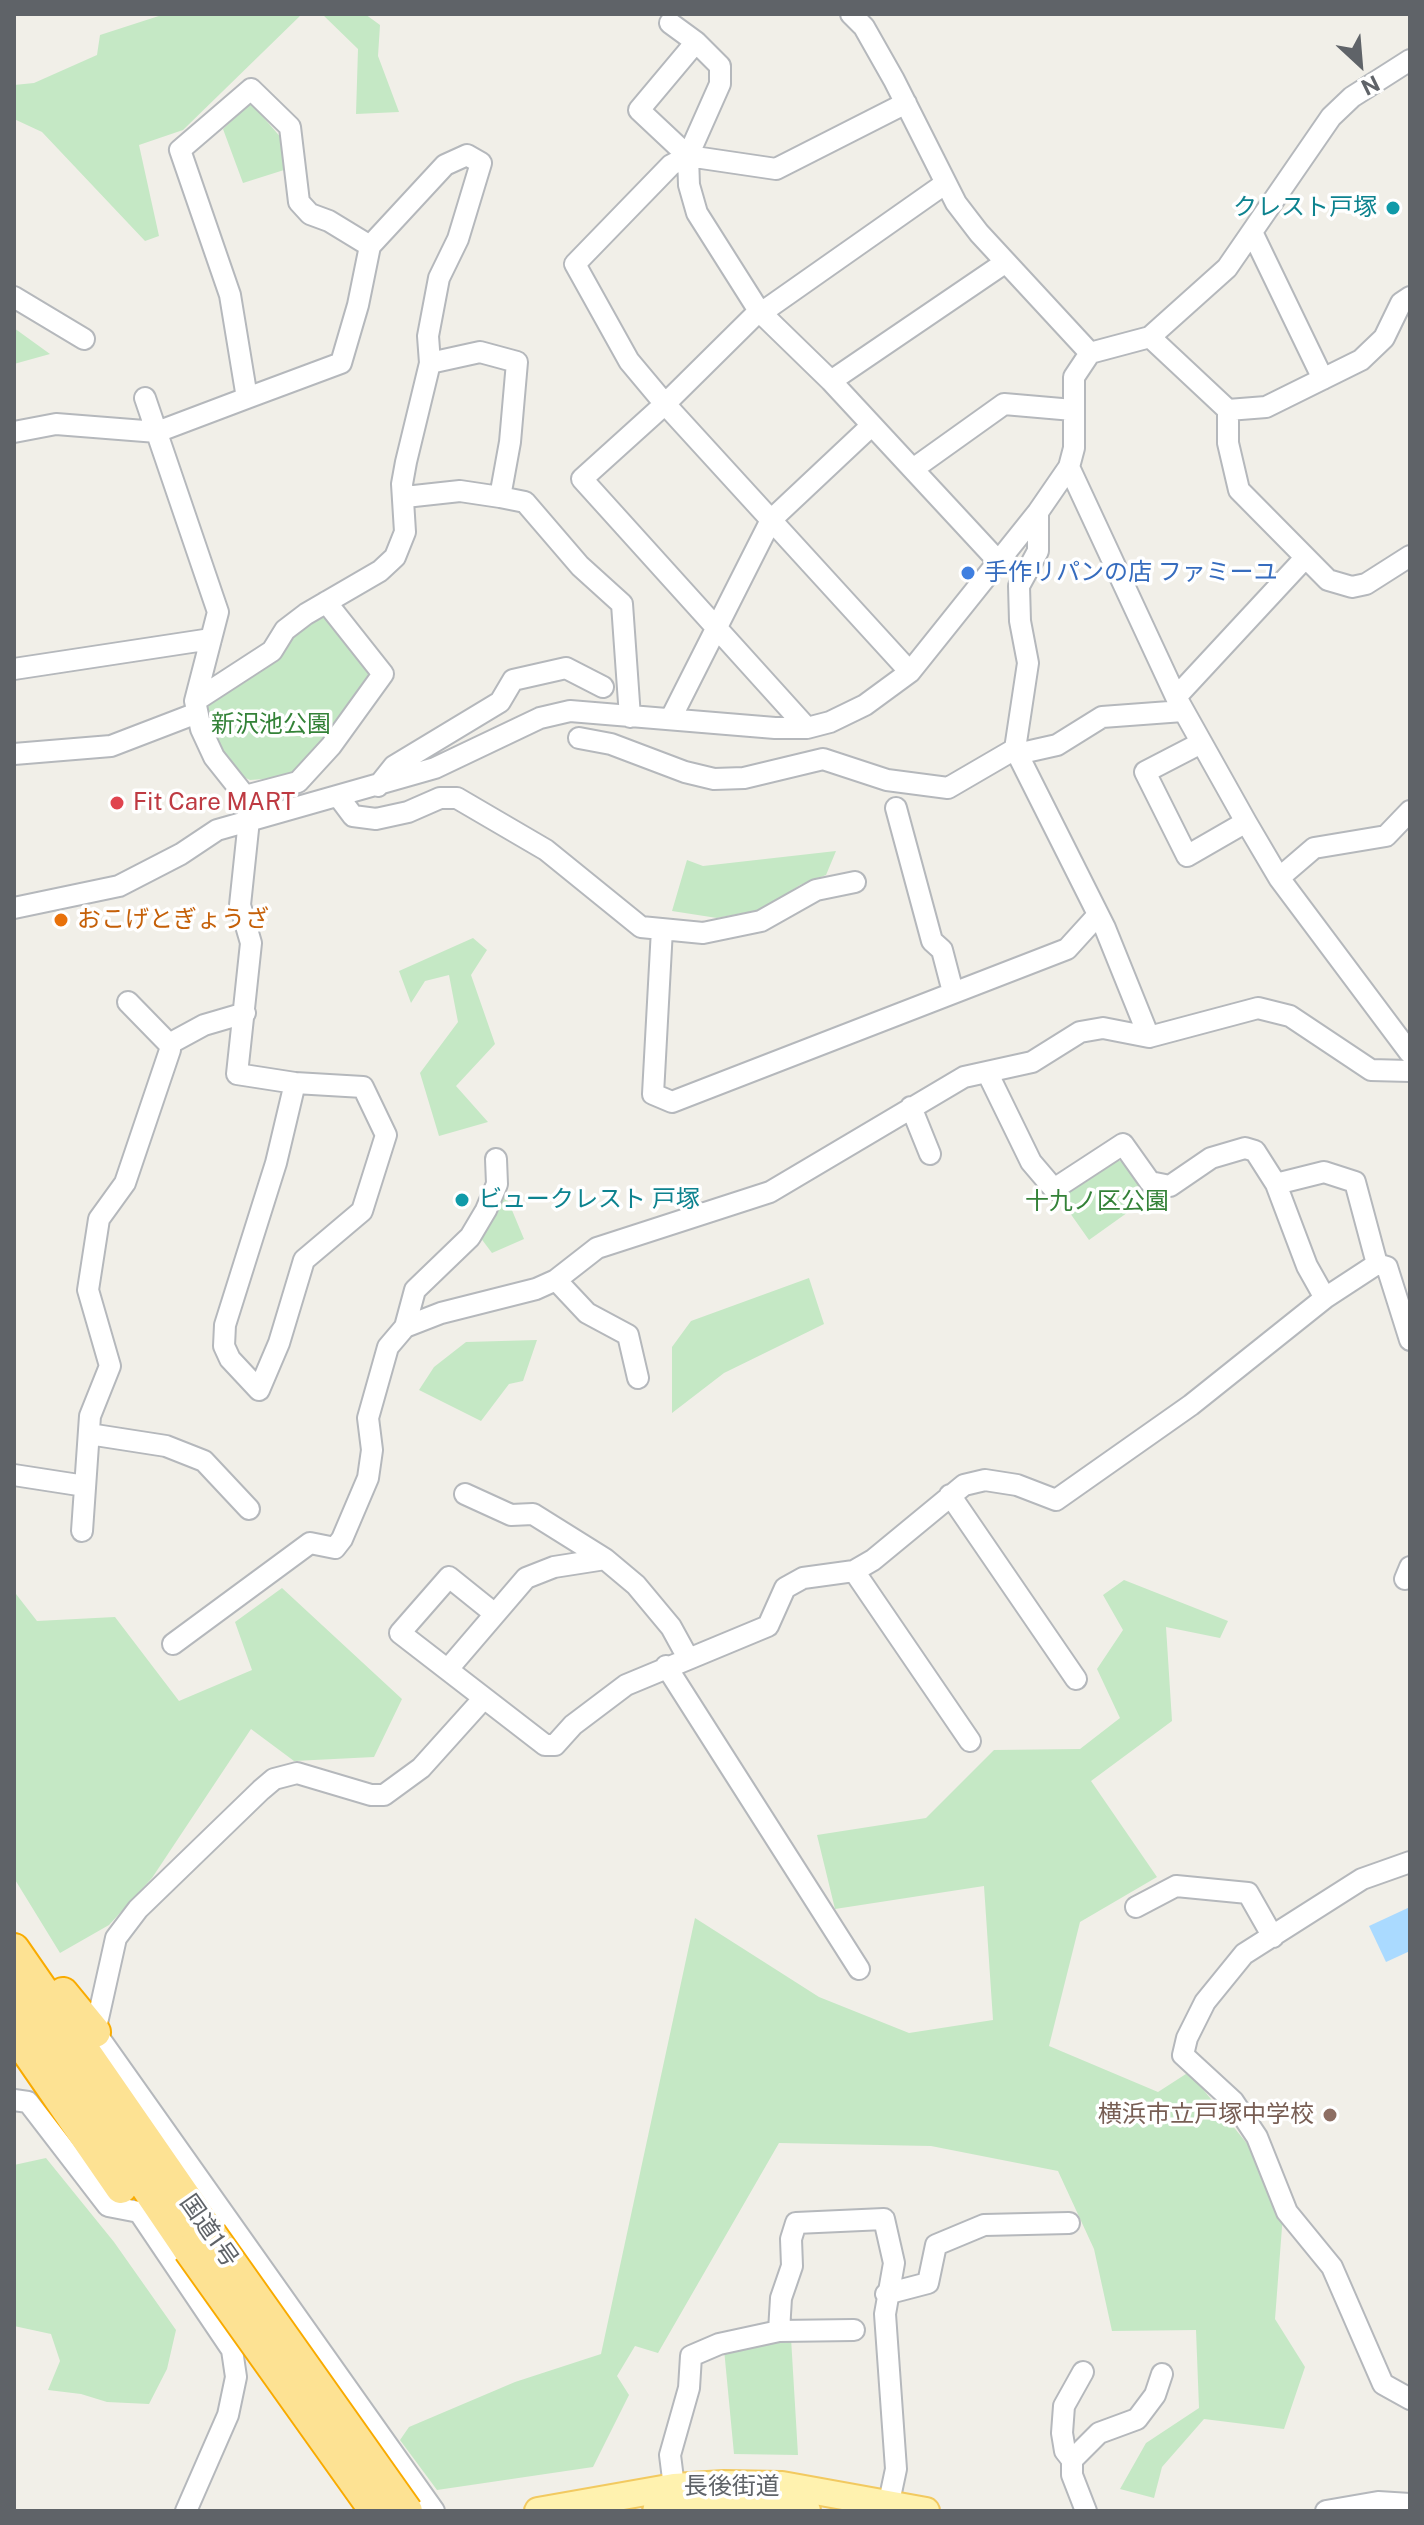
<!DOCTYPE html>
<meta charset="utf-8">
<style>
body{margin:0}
#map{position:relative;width:1424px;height:2525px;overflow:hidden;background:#f1efe8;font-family:"Public Sans",sans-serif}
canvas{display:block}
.frame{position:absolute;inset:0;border:16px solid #5f6368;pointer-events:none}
.north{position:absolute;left:1320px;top:24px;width:80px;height:80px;-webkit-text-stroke:6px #fff;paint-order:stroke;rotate:154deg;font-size:22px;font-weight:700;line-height:32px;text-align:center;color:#5f6368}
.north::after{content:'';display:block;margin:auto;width:28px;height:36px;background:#5f6368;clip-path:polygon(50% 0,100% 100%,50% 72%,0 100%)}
</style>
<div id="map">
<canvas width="1424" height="2525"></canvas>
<div class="frame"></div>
<div class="north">N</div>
</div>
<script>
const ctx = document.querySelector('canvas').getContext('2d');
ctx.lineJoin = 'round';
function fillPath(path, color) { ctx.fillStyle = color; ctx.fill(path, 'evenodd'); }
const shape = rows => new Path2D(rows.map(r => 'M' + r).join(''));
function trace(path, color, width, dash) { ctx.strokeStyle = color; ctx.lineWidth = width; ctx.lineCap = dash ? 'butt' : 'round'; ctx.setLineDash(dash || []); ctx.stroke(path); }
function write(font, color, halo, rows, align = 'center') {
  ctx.font = font + ' "Public Sans","Noto Sans JP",sans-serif'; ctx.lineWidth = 7; ctx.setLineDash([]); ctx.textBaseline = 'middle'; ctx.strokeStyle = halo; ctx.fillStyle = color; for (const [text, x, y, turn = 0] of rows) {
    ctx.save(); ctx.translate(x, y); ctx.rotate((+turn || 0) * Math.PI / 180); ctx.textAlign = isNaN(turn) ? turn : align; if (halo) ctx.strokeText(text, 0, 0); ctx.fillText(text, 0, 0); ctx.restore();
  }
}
fillPath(shape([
 [165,14,302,14,183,130,139,145,159,236,145,241,42,132,14,119,14,85,34,83,97,55,100,35],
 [322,14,365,14,380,25,378,56,399,112,356,114,358,49],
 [251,103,283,140,284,170,243,183,223,129],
 [14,328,50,354,14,364],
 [322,609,372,673,323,747,289,777,250,780,235,773,204,718,207,703,288,633],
 [836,851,826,875,800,885,764,909,717,918,672,911,687,860,703,866],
 [473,938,487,950,471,975,495,1044,456,1086,488,1122,439,1136,420,1073,458,1022,449,975,425,981,411,1003,399,971],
 [1113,1160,1126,1162,1152,1195,1089,1240,1058,1196],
 [504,1191,524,1239,492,1253,480,1237],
 [809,1278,824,1324,724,1373,672,1413,672,1347,691,1321],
 [537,1340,523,1381,509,1384,481,1421,419,1390,434,1367,466,1342],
 [1124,1580,1228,1621,1220,1638,1166,1627,1172,1721,1091,1781,1157,1877,1080,1922,1049,2046,1158,2092,1189,2072,1249,2146,1283,2214,1275,2319,1305,2367,1284,2429,1204,2419,1162,2467,1154,2498,1120,2489,1146,2443,1199,2408,1196,2330,1112,2331,1094,2249,1058,2171,931,2146,779,2143,658,2353,635,2346,617,2376,629,2395,593,2467,437,2490,400,2440,409,2427,515,2382,601,2354,695,1918,819,1997,909,2033,993,2020,984,1886,835,1909,817,1835,926,1818,994,1750,1080,1749,1120,1718,1097,1669,1123,1630,1103,1595],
 [282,1588,402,1699,374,1757,294,1761,251,1729,152,1878,109,1925,60,1953,14,1878,14,1596,16,1594,37,1621,115,1617,179,1701,252,1670,235,1622],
 [46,2158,114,2242,176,2330,167,2369,149,2404,107,2402,81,2394,48,2390,60,2361,51,2334,14,2326,14,2165],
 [791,2338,798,2455,734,2454,724,2349]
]), '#c5e8c5');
fillPath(shape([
 [1410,1907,1410,1951,1386,1962,1369,1926]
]), '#aadaff');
const minor = shape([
 [851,14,864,27,894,80,956,203,979,233,1090,353],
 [670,23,696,42],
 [251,89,290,127,299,202,310,214,329,221,370,246,358,305,341,363,247,398,230,295,180,150,251,89],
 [688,156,720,84,720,66,696,42,639,110,688,156,689,185,697,213,759,311,831,381,998,561],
 [1252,232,1323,379],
 [370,246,445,165,467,155,481,163,458,239,439,278,428,336,430,363],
 [14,297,84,339],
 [759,311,665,404,629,361,575,264,671,165,688,156,776,169,906,103],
 [761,313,946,183],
 [1150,337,1228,410,1266,407,1361,360,1384,338,1401,303,1410,297],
 [831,381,1006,262],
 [145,398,218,612,195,701,201,729,214,757,245,796,249,820,240,905,251,943,237,1074,295,1083,363,1087,386,1135,362,1211,304,1260,279,1343,259,1390,230,1359,224,1346,225,1325,276,1163,295,1083],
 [1228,410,1228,443,1239,490,1328,580,1352,587,1366,584,1410,556],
 [14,432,56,424,157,432,247,398],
 [1069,467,1176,697,1246,822,1279,878,1410,1053],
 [913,469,1004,404,1073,410],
 [405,497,460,491,500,497],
 [1038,512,1038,551,1019,586,1020,621,1028,663,1015,749,1105,928,1149,1037],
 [14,669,211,639],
 [1176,697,1305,558],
 [195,701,272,651,285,630,306,614,380,571,395,557,405,532,402,484,406,462,430,363,480,352,517,362,510,442,500,497,525,502,580,566,622,604,630,717],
 [671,718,771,520,870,427],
 [807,728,582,479,665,404,910,672],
 [579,738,611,744,685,772,714,779,744,778,823,759,887,780,948,788,1015,749],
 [1201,743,1145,772,1187,856,1246,822],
 [14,754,111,746,197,713],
 [1017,754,1057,745,1102,717,1183,711],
 [378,786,394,766,500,702,513,680,566,668,603,687],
 [245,796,298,782,331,746,383,674,326,602],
 [338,796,353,816,376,819,408,812,440,798,457,798,546,850,641,927,703,933,761,921,816,890,855,882],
 [896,808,932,941,942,950,953,992],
 [1279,878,1314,848,1386,836,1410,811],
 [14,908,119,886,181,854,217,830,435,768,540,718,570,711,775,728,807,728,830,722,865,705,910,672,1038,512,1069,467,1074,448,1074,377,1090,353,1150,337,1227,268,1331,117,1352,97,1410,60],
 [662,929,653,1094,672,1102,1067,949,1097,916],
 [128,1002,169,1044],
 [987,1072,1031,1162,1054,1189,1123,1144,1150,1182,1170,1186,1211,1158,1245,1148,1255,1151,1276,1184,1307,1266,1325,1298],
 [911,1107,930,1154],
 [1276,1184,1324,1172,1355,1182,1377,1264],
 [556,1280,587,1313,628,1335,638,1378],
 [405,1327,441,1313,536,1289,556,1280,597,1248,770,1192,964,1077,1032,1062,1080,1032,1103,1028,1149,1037,1258,1008,1290,1016,1371,1070,1410,1071],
 [89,1434,166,1446,204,1461,249,1509],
 [14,1475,85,1486],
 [465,1494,511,1515,533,1514,605,1559,636,1585,671,1627,688,1658],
 [950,1495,1076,1679],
 [82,1531,90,1416,110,1366,88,1290,99,1219,125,1183,170,1050,169,1044,204,1025,245,1013],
 [854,1571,970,1741],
 [1405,1579,1410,1567],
 [495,1614,449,1577,400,1633,545,1745,555,1745,573,1725,626,1685,768,1626,785,1588,803,1578,854,1571,873,1560,964,1485,985,1480,1017,1485,1056,1500,1191,1405,1325,1298,1377,1264,1387,1267,1410,1340],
 [173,1644,310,1543,335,1548,342,1539,368,1478,372,1450,368,1418,388,1347,405,1327,415,1290,470,1237,486,1210,497,1184,496,1159],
 [666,1666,859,1969],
 [448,1669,526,1578,554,1567,605,1559],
 [1410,1862,1362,1879,1244,1954,1205,2002,1187,2038,1183,2055,1233,2101,1257,2137,1287,2212,1332,2267,1383,2384,1410,2399],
 [1136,1907,1176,1886,1248,1893,1273,1937],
 [14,2100,28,2102,108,2206,139,2212,232,2350,236,2377,228,2415,186,2511],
 [886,2294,928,2283,936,2245,984,2225,1069,2223],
 [779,2331,781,2298,792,2266,791,2239,796,2223,884,2219,894,2263,885,2314,896,2469,889,2502],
 [1072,2460,1065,2451,1062,2433,1064,2406,1083,2372],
 [674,2487,670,2455,689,2388,691,2356,719,2344,779,2331,854,2330],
 [434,2511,95,2032,116,1938,138,1909,261,1790,274,1779,297,1773,371,1795,384,1795,421,1768,484,1698],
 [1086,2511,1072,2475,1072,2460,1099,2433,1137,2419,1155,2395,1162,2374],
 [1326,2511,1378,2502,1410,2504]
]);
const major = shape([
 [538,2511,674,2487,724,2484,782,2485,926,2511],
 [656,2511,721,2506,807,2511]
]);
const highway = shape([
 [14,1949,211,2234],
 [14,1992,189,2250],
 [63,1993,95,2032],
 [14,2033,121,2188]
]);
trace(minor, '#b5b8bc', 24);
trace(major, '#f2c960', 30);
trace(highway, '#f9ab00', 34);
trace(minor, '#fff', 20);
trace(major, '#fff2af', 26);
trace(highway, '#fde293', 30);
const highwayBridge = shape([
 [211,2234,407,2511],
 [189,2250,375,2511]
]);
trace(highwayBridge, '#f9ab00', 34, []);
trace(highwayBridge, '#fde293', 30);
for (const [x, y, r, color] of [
 [1393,208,8,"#0f9aa8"],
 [968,573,8,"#3f7fe0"],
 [117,803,8,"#e0444e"],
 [61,920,8,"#e8710a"],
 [462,1200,8,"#0f9aa8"],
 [1330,2115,8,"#8d6e63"]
]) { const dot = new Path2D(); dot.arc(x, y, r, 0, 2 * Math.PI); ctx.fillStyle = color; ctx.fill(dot); trace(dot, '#fff', 3); }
write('24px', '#0d838f', '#fff', [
 ["クレスト戸塚",1377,208],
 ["ビュークレスト 戸塚",478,1200,"left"]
], 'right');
write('24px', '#366cbe', '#fff', [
 ["手作リパンの店 ファミーユ",984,573]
], 'left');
write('24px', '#348238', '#fff', [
 ["新沢池公園",271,725],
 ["十九ノ区公園",1097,1202]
]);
write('24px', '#be3a42', '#fff', [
 ["Fit Care MART",133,803]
], 'left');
write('24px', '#c56008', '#fff', [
 ["おこげとぎょうざ",77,920]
], 'left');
write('24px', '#785e54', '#fff', [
 ["横浜市立戸塚中学校",1314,2115]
], 'right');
write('24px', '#5f6368', '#fff', [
 ["国道1号",209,2231,55],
 ["長後街道",732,2487]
]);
</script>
